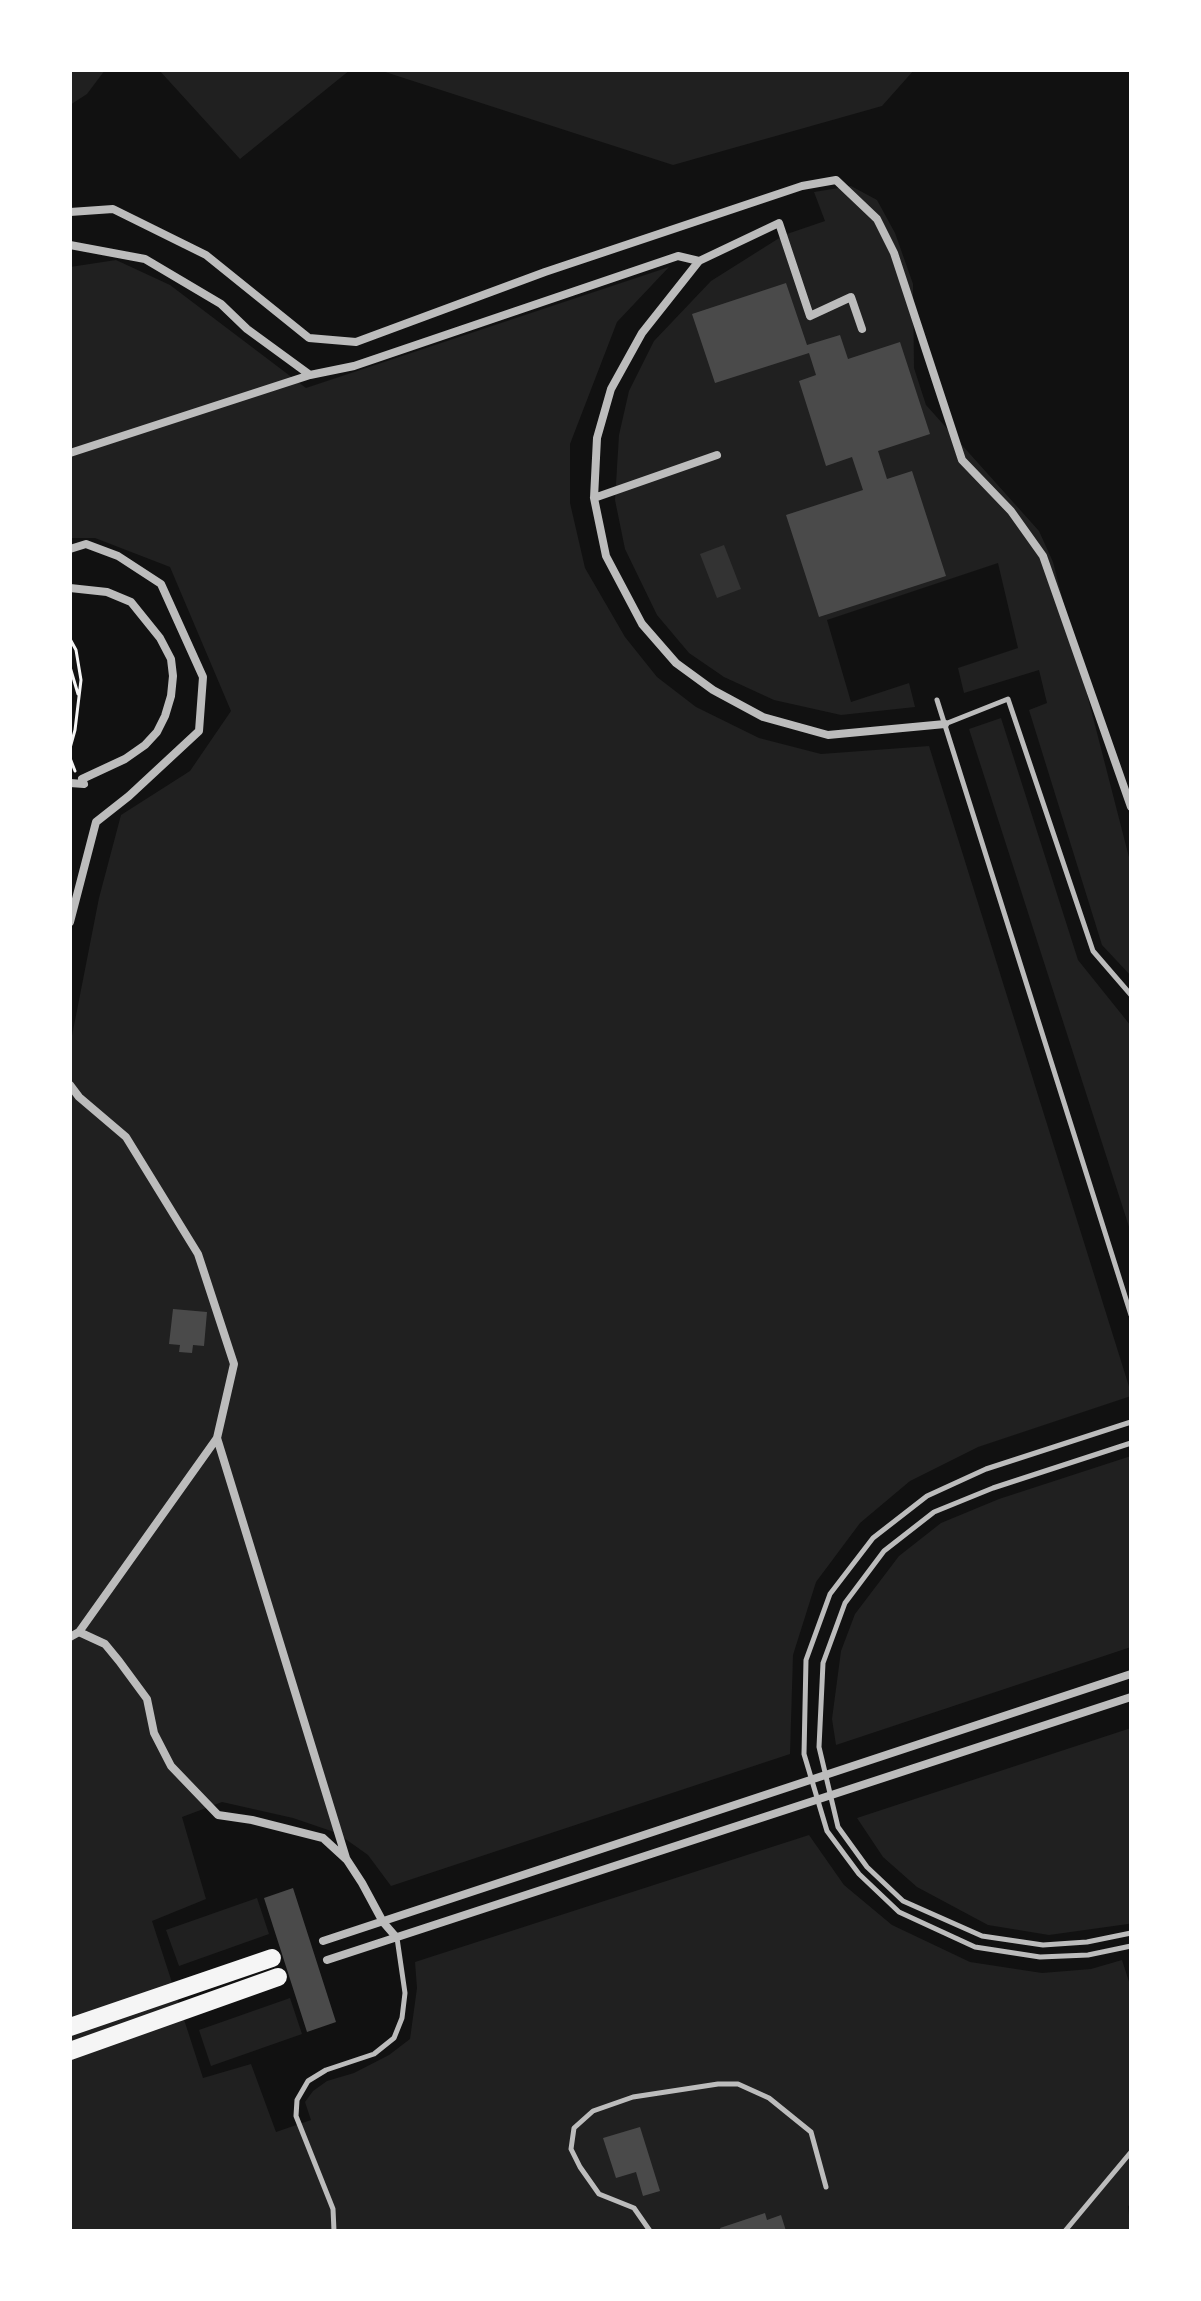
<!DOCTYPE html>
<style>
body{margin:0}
#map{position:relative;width:1201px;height:2301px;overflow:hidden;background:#111;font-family:Bitter,serif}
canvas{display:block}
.frame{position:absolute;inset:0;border:72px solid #fff;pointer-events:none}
</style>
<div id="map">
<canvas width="1201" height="2301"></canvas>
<div class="frame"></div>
</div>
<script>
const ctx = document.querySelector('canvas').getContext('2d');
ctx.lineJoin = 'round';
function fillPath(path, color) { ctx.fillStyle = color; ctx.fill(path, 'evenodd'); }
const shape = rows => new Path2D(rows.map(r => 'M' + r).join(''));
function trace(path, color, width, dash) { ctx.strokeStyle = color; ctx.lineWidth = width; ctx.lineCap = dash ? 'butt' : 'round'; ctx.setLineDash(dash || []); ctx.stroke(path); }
fillPath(shape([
 [70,70,105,70,87,94,70,105],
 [159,70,350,70,240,159],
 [379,70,914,70,882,106,673,165],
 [851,186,877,200,895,233,913,284,914,368,926,405,1039,531,1053,562,1131,865,1131,976,1102,945,1029,710,1047,703,1039,670,964,693,958,668,1018,648,998,563,827,620,851,702,909,683,915,707,841,715,774,700,724,677,689,653,657,615,625,549,615,500,619,435,629,391,654,341,711,281,784,235,825,221,814,192],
 [116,260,170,285,306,388,669,267,617,322,570,444,570,503,585,568,625,637,657,677,696,707,759,738,821,754,929,746,1131,1393,1131,1396,978,1447,910,1481,860,1523,816,1582,793,1655,790,1754,391,1886,368,1855,337,1833,293,1818,222,1802,182,1817,206,1899,152,1921,203,2078,251,2064,276,2132,311,2120,305,2102,313,2091,327,2081,354,2073,389,2055,410,2039,417,1988,415,1962,809,1835,844,1885,892,1925,970,1962,1042,1973,1091,1969,1122,1960,1131,1988,1131,2205,1128,2206,1131,2231,70,2231,70,1046,99,898,121,815,190,771,231,711,170,567,95,538,70,538,70,267],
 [1001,718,1078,960,1131,1026,1131,1233,969,729],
 [1131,1456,1131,1647,836,1745,832,1719,841,1651,855,1614,899,1556,941,1523,999,1499],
 [1131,1728,1131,1923,1128,1924,1049,1935,988,1925,917,1887,883,1857,857,1818],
 [257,1898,269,1934,179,1966,166,1930],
 [290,1998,302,2034,211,2066,199,2030]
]), '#202020');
fillPath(shape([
 [724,545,741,589,717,598,700,554]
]), '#333');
fillPath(shape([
 [786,283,807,345,840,335,848,359,900,342,930,434,878,451,887,479,912,471,946,576,819,617,786,515,863,490,852,457,826,466,799,381,816,375,809,353,715,383,692,314],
 [173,1309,207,1312,204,1346,193,1345,192,1353,179,1352,180,1345,169,1344],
 [293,1888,336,2022,307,2032,264,1898],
 [640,2127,660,2191,643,2196,636,2172,616,2178,603,2138],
 [765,2213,767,2220,781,2215,786,2231,721,2231,720,2228]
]), '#4a4a4a');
trace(shape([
 [70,639,76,650,81,680,75,730,70,748],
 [70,667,78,694],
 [70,758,75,771]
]), '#f5f5f5', 3);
trace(shape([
 [937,700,1131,1315],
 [945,724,1008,699,1093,951,1131,995],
 [1131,1422,986,1469,927,1496,873,1538,830,1594,806,1660,804,1754,827,1831,859,1874,899,1912,975,1947,1040,1957,1088,1955,1131,1946],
 [1131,1443,993,1488,934,1512,884,1551,845,1603,823,1663,819,1747,838,1827,867,1867,903,1901,982,1936,1043,1945,1087,1942,1131,1933],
 [334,2231,333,2209,296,2116,297,2100,308,2081,326,2070,374,2054,394,2038,402,2018,405,1993,397,1938],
 [650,2231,634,2208,599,2194,580,2167,571,2149,574,2128,593,2111,633,2097,718,2084,738,2084,769,2098,811,2132,826,2187],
 [1065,2231,1131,2152]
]), '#bcbcbc', 5);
trace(shape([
 [70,212,113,209,206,255,309,338,356,342,545,272,802,186,836,180,877,219,894,253,962,460,1011,511,1043,556,1131,807],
 [70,245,145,259,221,304,247,329,310,375,354,366,678,256,699,261],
 [862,329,851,297,810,316,779,223,699,261,642,333,611,389,597,438,594,498,606,556,642,624,676,663,713,690,763,717,828,735,945,724],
 [70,453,310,375],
 [594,498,717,455],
 [70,549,86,544,118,556,161,584,203,677,199,731,129,796,96,822,70,922],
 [70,588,107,592,131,602,160,638,171,659,173,676,171,696,165,716,157,732,145,745,125,759,82,779,84,784,70,783],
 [70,1085,79,1097,126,1137,198,1254,234,1364,217,1438,79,1632],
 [217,1438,346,1858],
 [70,1637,79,1632,105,1644,119,1661,147,1699,154,1733,171,1766,218,1815,252,1820,323,1838,347,1860,362,1883,383,1922,396,1937],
 [323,1941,1131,1674],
 [327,1960,1131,1697]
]), '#bcbcbc', 8);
trace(shape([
 [70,2027,272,1958],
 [70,2051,278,1977]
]), '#f5f5f5', 18);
</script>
